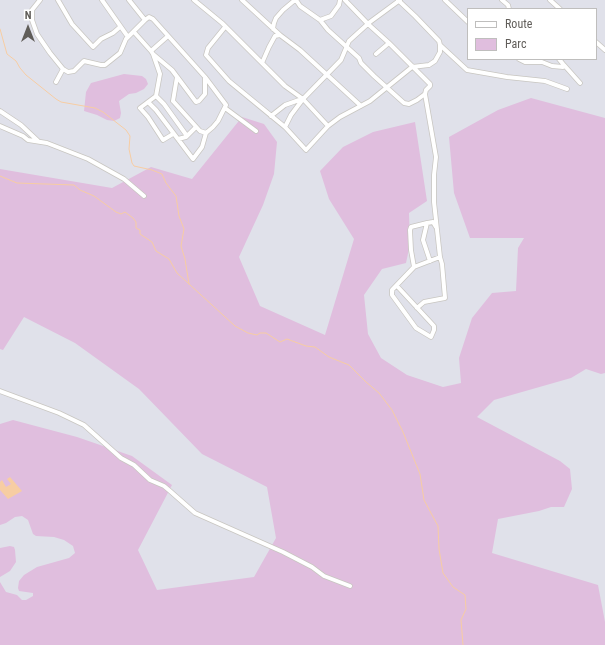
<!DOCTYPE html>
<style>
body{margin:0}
#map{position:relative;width:605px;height:645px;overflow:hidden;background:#e0e1ea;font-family:"Roboto Condensed",sans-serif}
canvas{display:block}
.legend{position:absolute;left:467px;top:8px;width:130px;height:52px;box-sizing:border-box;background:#fff;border:1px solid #bfbebd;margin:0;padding:5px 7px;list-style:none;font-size:12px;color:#605d59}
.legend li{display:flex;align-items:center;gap:8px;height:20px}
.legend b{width:20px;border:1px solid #bfbebd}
.north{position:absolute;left:8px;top:8px;width:40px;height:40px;-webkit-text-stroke:3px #fff;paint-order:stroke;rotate:0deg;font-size:11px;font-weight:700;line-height:16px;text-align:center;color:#605d59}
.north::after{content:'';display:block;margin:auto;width:14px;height:18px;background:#605d59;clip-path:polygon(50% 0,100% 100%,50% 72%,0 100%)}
</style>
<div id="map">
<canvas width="605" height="645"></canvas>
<ul class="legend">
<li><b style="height:5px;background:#fff"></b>Route</li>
<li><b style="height:11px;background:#e0bede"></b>Parc</li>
</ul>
<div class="north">N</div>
</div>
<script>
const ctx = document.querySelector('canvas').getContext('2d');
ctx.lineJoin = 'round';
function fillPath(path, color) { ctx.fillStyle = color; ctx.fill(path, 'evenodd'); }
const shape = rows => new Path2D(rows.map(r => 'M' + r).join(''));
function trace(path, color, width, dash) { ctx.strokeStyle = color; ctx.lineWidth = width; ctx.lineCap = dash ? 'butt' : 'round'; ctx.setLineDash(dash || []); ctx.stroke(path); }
fillPath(shape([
 [124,74,142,76,146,79,148,84,144,89,136,93,129,94,119,101,121,113,120,118,114,121,107,120,97,115,84,111,86,92,91,83],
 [531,98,605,118,605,373,601,374,586,369,571,378,494,400,477,417,560,461,570,469,572,489,564,507,551,507,539,511,498,519,492,553,598,585,605,622,605,645,0,645,0,582,6,592,17,595,22,600,26,600,33,596,33,593,19,591,18,588,19,581,24,575,37,567,69,558,75,553,73,546,64,540,54,537,36,536,33,534,28,520,22,516,15,517,6,523,0,525,0,424,13,420,77,437,132,456,172,485,138,550,157,590,254,577,276,538,267,487,202,454,139,389,75,343,24,317,3,350,0,349,0,169,112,188,151,167,192,179,242,117,264,124,277,142,274,174,263,205,239,257,260,306,325,335,354,239,329,199,320,171,343,147,373,132,415,122,427,201,409,213,410,244,406,263,382,269,364,295,368,334,381,358,407,375,443,387,461,383,459,358,472,318,492,293,516,291,518,248,524,238,470,238,454,193,449,137,498,110],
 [10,546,14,547,15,550,16,562,10,571,0,577,0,548]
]), '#e0bede');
fillPath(shape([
 [10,477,22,491,8,499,0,490,0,482,2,480,6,487,11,484,7,479]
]), '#f7cda3');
trace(shape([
 [0,29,7,54,16,61,20,68,26,75,56,99,61,102,95,108,103,112,126,130,130,136,129,149,132,163,134,166,152,170,162,174,166,183,176,196,179,216,184,229,181,246,185,259,189,284],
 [0,176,17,183,74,185,80,190,94,196,116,212,121,214,125,212,133,218,136,222,136,228,140,230,140,234,152,242,156,251,169,259,177,273,235,326,248,333,257,335,260,333,266,333,280,342,287,339,306,346,315,347,329,357,349,365,366,382,379,393,392,410,403,432,420,474,424,500,438,526,439,549,443,573,453,587,465,595,466,609,461,620,463,645]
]), '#f7cda3', 1);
const minor = shape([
 [40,0,32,10,32,20,37,34,50,53,63,69,68,72,74,71,84,61,101,65,105,65,120,53,126,39,145,20],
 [58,0,72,24,93,47,101,39,113,33,120,27],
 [102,0,128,37],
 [129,0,145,20,149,17,153,19,205,77,226,105,218,121,213,127,206,133,202,147,193,159,156,110,148,102],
 [194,0,222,23,285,86,303,99,328,126],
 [242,0,280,35,300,50,361,106],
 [296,0,300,6,320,20,328,30,359,58,361,63,374,76,404,103,409,104,417,100,425,94,436,157,434,175,434,202,440,257,442,264,445,298,424,302,417,308],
 [345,0,368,24,389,43,430,84,430,86,426,90,425,94],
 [398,0,415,16,439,41,440,45,467,70,507,77,545,81,567,89],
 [445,0,468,22],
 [502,0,508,5,509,9],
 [550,0,560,9],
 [320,20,331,16,339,5,340,0],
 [225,27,208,48,206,55,229,81,285,127,306,150,328,126,340,117,370,101,412,67,429,65,435,61,440,52,440,45],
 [273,29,274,23,276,18,283,10,295,0],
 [134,32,151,51,168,36],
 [596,42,605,50],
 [151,51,153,54,172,70,196,102,199,101,205,94,205,78],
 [153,54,160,74,156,96,140,108,148,117,163,140,173,134],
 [376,54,389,43],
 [519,59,525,62,542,62,552,66,563,67,563,64,559,59],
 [262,63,269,47,275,36,280,35],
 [564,65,580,83],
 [56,82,63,69],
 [156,96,164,104,187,136],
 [173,101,200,131,206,133],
 [173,101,177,77],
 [225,108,256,131],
 [0,111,21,125,38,141],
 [271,116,285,105,302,99],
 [0,126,23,136,28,140,47,143,88,159,124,179,144,196],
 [285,127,291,115,303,99,341,60,349,41,370,22,400,0],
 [178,139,186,137,196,127],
 [430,261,423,240,427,223,433,222,436,227],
 [414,267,411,250,410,230,411,227,427,223],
 [397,286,434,326,434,330,431,337,416,328,392,295,392,290,414,267,440,257],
 [0,391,59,413,84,425,121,458,134,465,150,480,164,486,170,491,195,513,283,552,312,567,324,576,350,586]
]);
trace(minor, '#c8c6c1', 5.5);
trace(minor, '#fff', 4);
</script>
